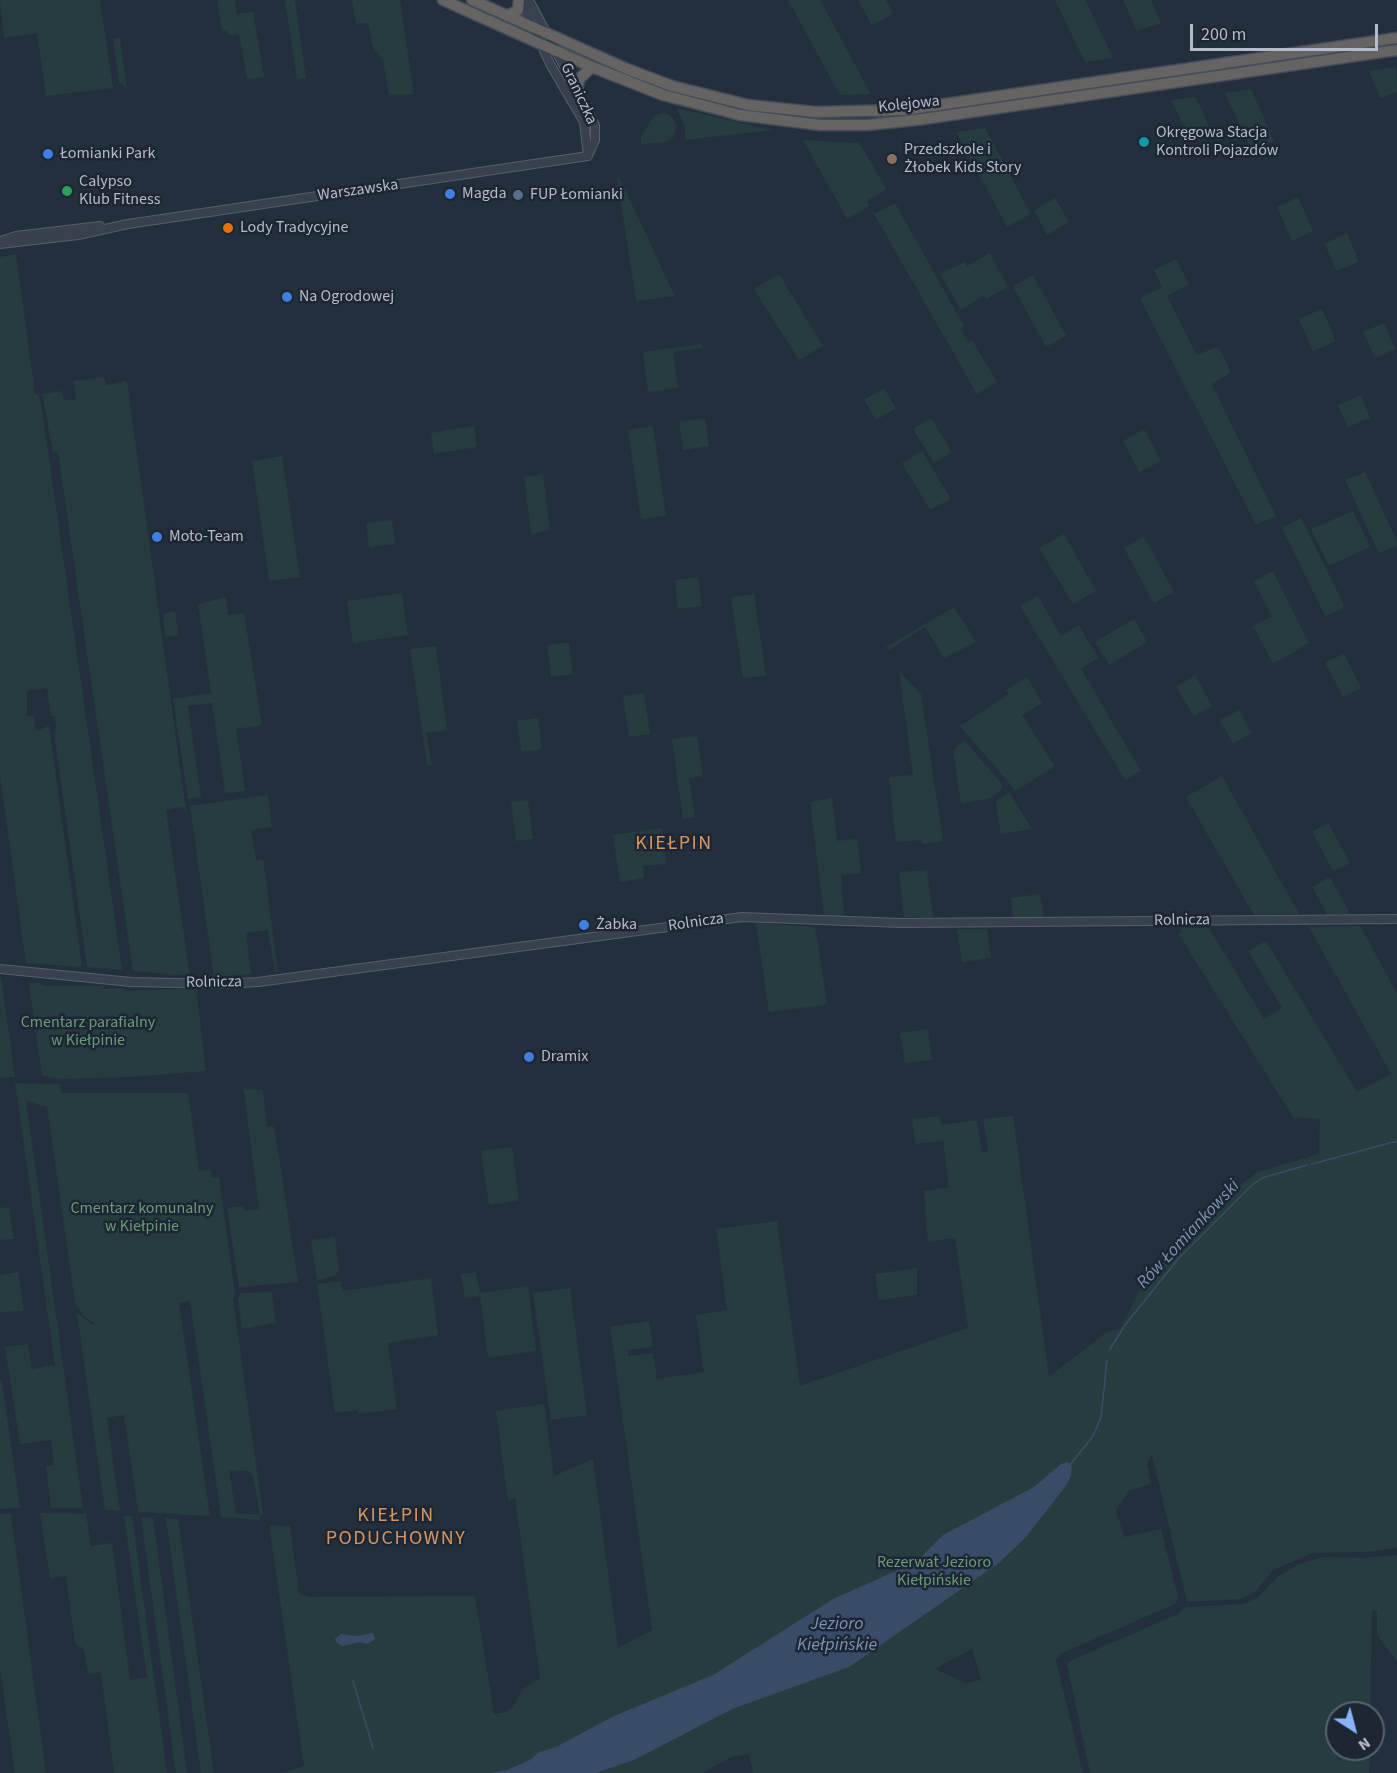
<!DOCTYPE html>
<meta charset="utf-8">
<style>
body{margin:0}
#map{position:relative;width:1397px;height:1773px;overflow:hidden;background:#242f3e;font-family:"Source Sans 3",sans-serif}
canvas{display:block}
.north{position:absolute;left:1325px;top:1701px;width:60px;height:60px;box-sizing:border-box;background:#1d2633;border:2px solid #59626f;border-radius:50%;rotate:144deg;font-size:16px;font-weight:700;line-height:24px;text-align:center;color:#b4bcc9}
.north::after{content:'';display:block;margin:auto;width:21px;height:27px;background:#8ab4f8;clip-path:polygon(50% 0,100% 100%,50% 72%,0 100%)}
.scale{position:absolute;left:1190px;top:24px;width:188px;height:27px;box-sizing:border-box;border:3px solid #b4bcc9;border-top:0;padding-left:8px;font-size:18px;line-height:21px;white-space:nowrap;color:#b4bcc9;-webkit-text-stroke:4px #1d2633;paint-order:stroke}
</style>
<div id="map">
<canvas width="1397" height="1773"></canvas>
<div class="north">N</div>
<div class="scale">200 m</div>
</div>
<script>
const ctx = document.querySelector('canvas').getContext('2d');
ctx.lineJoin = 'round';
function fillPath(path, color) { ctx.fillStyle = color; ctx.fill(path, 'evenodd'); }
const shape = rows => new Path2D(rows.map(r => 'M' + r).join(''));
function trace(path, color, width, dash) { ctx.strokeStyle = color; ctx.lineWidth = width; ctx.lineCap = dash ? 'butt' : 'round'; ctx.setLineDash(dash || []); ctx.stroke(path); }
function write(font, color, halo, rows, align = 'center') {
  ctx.font = font + ' "Source Sans 3",sans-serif'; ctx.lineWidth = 5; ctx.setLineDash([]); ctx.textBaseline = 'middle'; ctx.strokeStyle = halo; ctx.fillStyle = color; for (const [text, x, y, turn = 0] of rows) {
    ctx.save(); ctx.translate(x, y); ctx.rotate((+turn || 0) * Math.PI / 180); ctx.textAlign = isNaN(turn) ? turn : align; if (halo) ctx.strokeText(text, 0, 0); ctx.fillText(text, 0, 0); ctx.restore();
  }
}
fillPath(shape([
 [0,0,100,0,113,88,46,96,37,33,4,38],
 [217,0,235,0,237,14,253,12,264,77,247,79,239,34,228,35,227,31,222,31],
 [285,0,295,0,306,78,297,80],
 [352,0,400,0,414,94,389,95,383,60,373,47,368,23,356,24],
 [788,0,820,0,871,94,840,95],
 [858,0,886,0,893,14,872,25],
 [1055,0,1085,0,1113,58,1085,62],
 [1123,0,1151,0,1161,23,1137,31],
 [113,38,120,38,127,89,119,82],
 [1396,67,1397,92,1380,98,1369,71],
 [1251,89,1274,141,1252,151,1225,93],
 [1196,97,1210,128,1189,138,1171,100],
 [677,108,719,118,773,130,685,140,685,128],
 [665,112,673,118,676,126,673,138,666,142,641,144,641,137,654,116],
 [985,128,1031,214,1007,227,956,132],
 [803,140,859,143,887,189,867,201,870,206,847,219],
 [617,177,619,177,675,296,636,301],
 [1298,197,1313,231,1292,241,1277,207],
 [1055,198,1069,222,1047,235,1034,210],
 [895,203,964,326,960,329,968,342,972,340,997,382,977,394,874,214],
 [1347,233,1359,262,1336,271,1325,244],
 [990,253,1008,287,986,299,983,296,961,310,940,274,964,262,967,266],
 [16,254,35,394,38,394,41,402,122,970,87,967,55,739,56,724,55,716,51,716,47,688,27,691,27,716,34,716,36,731,49,726,82,967,26,963,0,776,0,257],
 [1176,259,1189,284,1167,296,1197,355,1216,347,1220,349,1231,373,1212,384,1276,516,1256,525,1140,298,1162,287,1154,270],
 [779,274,823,346,799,360,754,289],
 [1033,275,1066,336,1046,347,1013,286],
 [1322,309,1336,341,1313,351,1299,319],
 [1384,323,1395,349,1375,358,1363,332],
 [701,344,704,348,673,352,678,388,648,392,643,352],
 [104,377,106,385,127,381,186,811,181,807,166,810,190,976,133,971,58,452,53,453,42,394,62,391,64,400,76,400,74,381],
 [884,388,896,408,876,420,864,400],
 [1361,395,1370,418,1348,427,1338,405],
 [705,418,709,446,683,450,679,422],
 [931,418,952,452,934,463,913,429],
 [474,426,477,447,434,454,431,433],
 [653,426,666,516,641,519,628,430],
 [1144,429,1161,461,1139,472,1123,441],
 [922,451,951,499,930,510,902,463],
 [282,456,300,577,269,581,252,461],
 [1365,472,1397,541,1397,546,1379,553,1345,480],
 [543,474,550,530,531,534,524,477],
 [1353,511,1370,547,1329,566,1311,529],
 [1301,518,1344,605,1342,609,1325,616,1282,528],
 [392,520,395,544,369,547,366,523],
 [1064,534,1096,591,1073,604,1039,548],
 [1144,537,1174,592,1154,603,1124,548],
 [1273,571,1309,643,1273,664,1253,626,1272,616,1254,581],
 [698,577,702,606,678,609,675,580],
 [402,593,408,635,353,643,347,601],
 [754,594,766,676,743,678,731,597],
 [1038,596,1061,636,1079,625,1098,658,1081,669,1141,771,1125,780,1020,606],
 [226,597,228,615,244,613,262,725,236,729,245,791,225,793,212,703,188,706,201,797,188,799,173,699,211,693,198,604],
 [954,607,976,642,944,658,925,627,889,650,886,647],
 [175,611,178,635,165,637,163,614],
 [1134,619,1147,642,1109,665,1095,642],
 [569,642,573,674,551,677,547,645],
 [436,646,447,730,426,733,432,765,427,765,410,649],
 [1344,654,1361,688,1343,697,1325,662],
 [899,671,921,694,943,841,923,844,922,840,896,842,889,777,913,775],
 [1195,675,1212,706,1194,716,1176,687],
 [1027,677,1042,703,1022,715,1055,766,1016,791,960,726,1009,694,1006,690],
 [644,693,650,734,629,737,623,696],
 [1239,710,1251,733,1233,744,1220,720],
 [538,718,542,749,521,752,517,721],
 [697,736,703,776,689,778,695,817,683,819,672,739],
 [964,740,1002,784,1002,789,991,798,961,803,953,750],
 [1222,776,1299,914,1254,915,1186,797],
 [1009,792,1032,829,1001,834,996,801],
 [268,795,272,827,251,830,256,860,263,859,278,972,275,972,268,930,246,933,251,974,214,977,190,806],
 [832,798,837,841,857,839,861,873,841,875,844,916,824,916,810,802],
 [528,800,533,839,516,841,511,802],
 [1328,823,1350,863,1333,871,1312,832],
 [662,828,666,864,643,866,644,878,620,882,613,835],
 [927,870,933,917,904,917,899,872],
 [1330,877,1350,914,1327,914,1312,887],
 [1040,894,1044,918,1016,918,1013,916,1011,898],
 [756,923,815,927,827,1002,824,1005,769,1012],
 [1360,926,1397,993,1397,1548,1366,1552,1313,1553,1273,1570,1255,1592,1240,1599,1187,1602,1152,1455,1147,1464,1151,1484,1129,1491,1116,1510,1124,1537,1161,1529,1178,1597,1175,1604,1062,1653,1056,1660,1083,1773,753,1773,749,1754,731,1757,703,1773,282,1773,304,1766,269,1525,290,1526,299,1594,309,1597,475,1596,494,1714,506,1712,512,1708,523,1689,540,1678,515,1498,508,1500,496,1411,544,1404,554,1476,593,1459,618,1648,652,1630,610,1327,649,1321,653,1347,628,1350,628,1356,653,1353,657,1379,704,1372,696,1315,727,1310,716,1229,777,1221,800,1386,968,1328,955,1238,928,1242,924,1191,949,1187,943,1141,915,1144,912,1119,940,1116,941,1125,977,1120,982,1153,988,1151,983,1119,1013,1116,1049,1377,1108,1331,1120,1329,1146,1277,1187,1237,1202,1216,1257,1172,1319,1154,1320,1119,1293,1117,1178,933,1182,933,1180,928,1209,928,1264,1019,1282,1008,1248,951,1266,941,1357,1092,1391,1074,1309,927],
 [972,1649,981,1680,965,1683,935,1669],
 [957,929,987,929,991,958,962,962],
 [0,977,1,977,15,1077,0,1078],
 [29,983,40,983,42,986,104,986,104,989,124,988,124,991,196,988,206,1071,131,1077,62,1079,42,1076],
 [928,1029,932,1060,905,1063,900,1033],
 [15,1083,60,1084,61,1093,188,1093,199,1171,210,1170,212,1178,219,1177,235,1294,233,1298,263,1515,260,1515,260,1520,221,1517,190,1301,179,1303,210,1516,138,1512,124,1415,107,1418,120,1511,105,1510,77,1313,94,1326,94,1323,85,1317,75,1303,47,1107,26,1101,83,1508,51,1508,46,1466,54,1465,51,1440,20,1444,5,1347,28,1344,32,1369,55,1365],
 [229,1470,248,1471,253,1476,260,1515,236,1513],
 [243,1085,245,1089,263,1090,267,1127,273,1126,275,1131,298,1282,239,1287,227,1208,243,1206,244,1211,259,1209],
 [512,1147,519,1200,489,1205,481,1151],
 [9,1207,14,1239,0,1240,0,1208],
 [335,1237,339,1270,335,1276,317,1280,311,1240],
 [917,1268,917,1295,879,1300,875,1274],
 [18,1272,24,1311,0,1312,0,1275],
 [476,1272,480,1293,528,1286,536,1351,488,1358,480,1296,465,1298,461,1274],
 [431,1278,438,1335,388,1343,397,1409,359,1414,358,1410,335,1413,317,1284,341,1281,342,1291],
 [570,1288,587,1415,551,1420,533,1293],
 [272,1292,276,1323,242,1329,238,1299,241,1293],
 [0,1381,2,1381,20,1508,0,1509],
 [40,1513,86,1514,91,1546,112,1543,130,1680,147,1677,124,1516,132,1516,167,1773,114,1773,101,1672,88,1674,84,1649,75,1643,66,1576,50,1578],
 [0,1514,11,1514,46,1773,15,1773,0,1668],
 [141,1517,153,1518,187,1773,176,1773],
 [166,1518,178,1519,214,1773,201,1773],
 [1397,1555,1397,1661,1377,1635,1377,1610,1372,1610,1370,1713,1337,1713,1337,1749,1370,1749,1369,1773,1090,1773,1067,1664,1072,1660,1178,1614,1185,1607,1243,1604,1257,1598,1280,1575,1300,1564,1323,1557,1364,1558]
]), '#263c3f');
fillPath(shape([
 [1068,1462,1072,1467,1071,1476,1065,1487,1026,1537,999,1563,849,1667,732,1709,636,1759,596,1773,491,1773,507,1770,530,1760,538,1753,558,1746,614,1716,713,1675,833,1599,916,1562,943,1535,1034,1487,1061,1464],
 [373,1633,375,1639,367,1644,360,1642,342,1646,336,1642,335,1639,341,1634,357,1636]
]), '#394c67');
trace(shape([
 [1312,1164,1397,1141],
 [1110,1349,1125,1325,1178,1259,1251,1186,1262,1178,1307,1165],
 [1070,1465,1093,1436,1101,1417,1107,1360],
 [353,1681,373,1748]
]), '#394c67', 1.5);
const tertiary = shape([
 [521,0,550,64,584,122,588,156],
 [529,0,595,125,595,140,588,156],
 [1,241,16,236,100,226],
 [0,244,78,235,128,224,588,156],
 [0,969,131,982,221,984,258,982,742,917,901,923,1397,919]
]);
const trunk = shape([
 [443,0,592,67,663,95,740,115,820,125,867,125,916,120,1397,50],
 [472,0,627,69,672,86,748,105,815,112,904,110,1397,38],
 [507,16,518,10,519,0],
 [577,91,579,79,592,67]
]);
trace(tertiary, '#565f6c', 10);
trace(trunk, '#434c59', 13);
trace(tertiary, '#38414e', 8);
trace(trunk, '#656462', 10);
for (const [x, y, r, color] of [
 [1144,142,6,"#0f9aa8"],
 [48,154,6,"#3f7fe0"],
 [892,159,6,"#8d6e63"],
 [67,191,6,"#2e9e5b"],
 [450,194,6,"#3f7fe0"],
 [518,195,6,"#5c6f8a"],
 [228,228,6,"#e8710a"],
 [287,297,6,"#3f7fe0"],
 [157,537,6,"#3f7fe0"],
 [584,925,6,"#3f7fe0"],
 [529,1057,6,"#3f7fe0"]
]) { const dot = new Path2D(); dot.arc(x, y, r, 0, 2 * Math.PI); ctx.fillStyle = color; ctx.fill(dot); trace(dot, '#1d2633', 2); }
write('16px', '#b4bcc9', '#1d2633', [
 ["Graniczka",578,94,65],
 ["Kolejowa",909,105,-6],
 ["Warszawska",358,191,-8],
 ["Rolnicza",1182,921,-1],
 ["Rolnicza",696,923,-8],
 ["Rolnicza",214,983,-1]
]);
write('16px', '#b4bcc9', '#1d2633', [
 ["Okręgowa Stacja",1156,133],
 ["Kontroli Pojazdów",1156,151],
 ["Przedszkole i",904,150],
 ["Żłobek Kids Story",904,168],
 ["Łomianki Park",60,154],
 ["Calypso",79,182],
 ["Klub Fitness",79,200],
 ["Magda",462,194],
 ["FUP Łomianki",530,195],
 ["Lody Tradycyjne",240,228],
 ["Na Ogrodowej",299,297],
 ["Moto-Team",169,537],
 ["Żabka",596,925],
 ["Dramix",541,1057]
], 'left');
write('16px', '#6b9a76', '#1d2633', [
 ["Cmentarz parafialny",88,1023],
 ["w Kiełpinie",88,1041],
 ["Cmentarz komunalny",142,1209],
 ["w Kiełpinie",142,1227],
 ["Rezerwat Jezioro",934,1563],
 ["Kiełpińskie",934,1581]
]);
write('italic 18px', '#7c92b1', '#1d2633', [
 ["Rów Łomiankowski",1189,1235,-47],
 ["Jezioro",837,1625],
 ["Kiełpińskie",837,1646]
]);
ctx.letterSpacing = '1.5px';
write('20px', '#d59563', '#1d2633', [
 ["KIEŁPIN",674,845],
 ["KIEŁPIN",396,1517],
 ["PODUCHOWNY",396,1540]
]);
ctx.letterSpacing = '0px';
</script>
